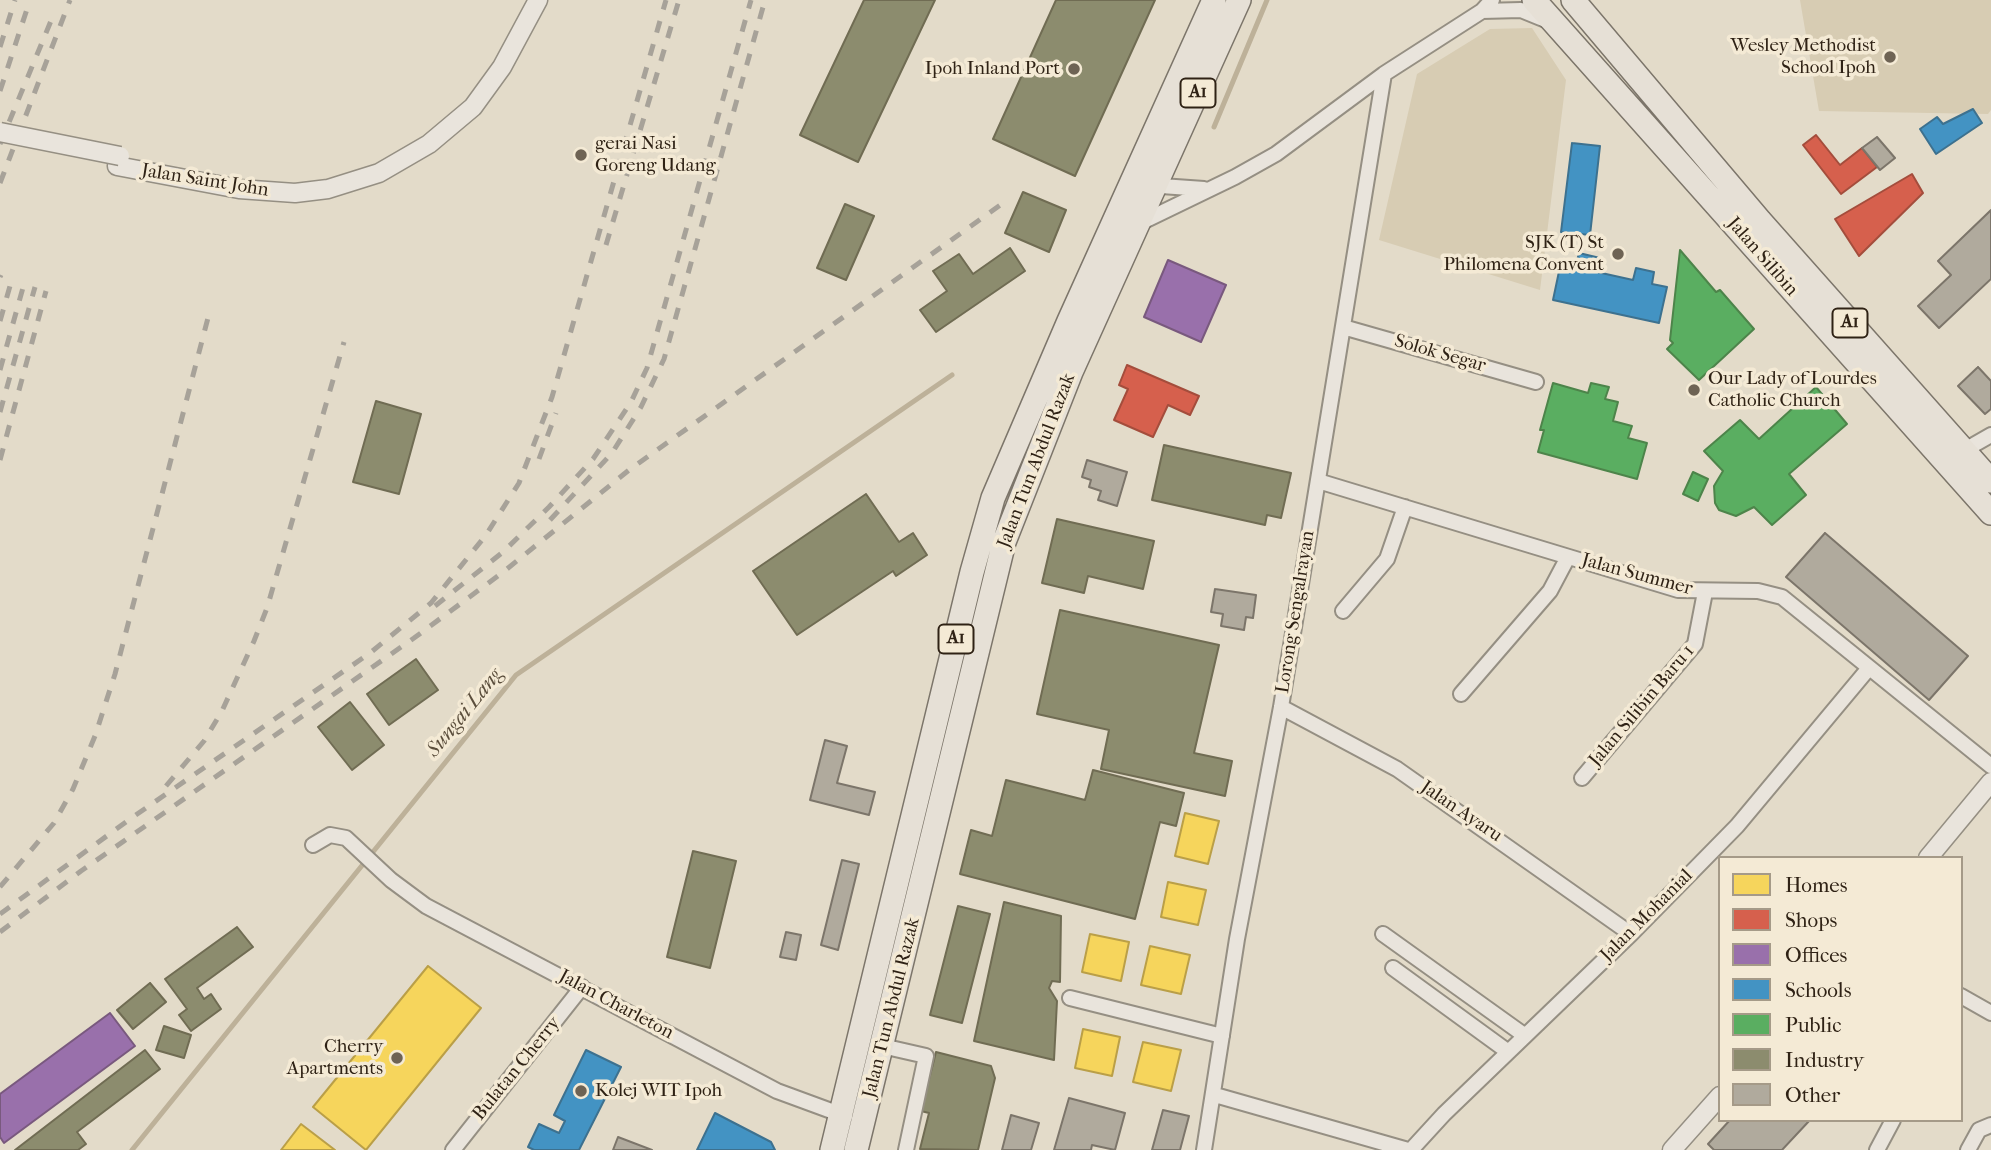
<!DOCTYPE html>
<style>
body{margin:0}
#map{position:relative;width:1991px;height:1150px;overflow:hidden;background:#e3dbc9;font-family:"IM FELL French Canon",serif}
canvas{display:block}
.legend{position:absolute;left:1718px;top:856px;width:245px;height:266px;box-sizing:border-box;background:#f4ead5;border:2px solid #a59a88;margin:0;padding:9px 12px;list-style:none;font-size:21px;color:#2f2215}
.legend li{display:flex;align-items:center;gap:14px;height:35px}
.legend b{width:35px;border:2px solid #a59a88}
</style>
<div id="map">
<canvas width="1991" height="1150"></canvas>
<ul class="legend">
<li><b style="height:19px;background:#f6d55c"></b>Homes</li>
<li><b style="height:19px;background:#d6604d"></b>Shops</li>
<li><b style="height:19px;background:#9970ab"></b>Offices</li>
<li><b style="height:19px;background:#4393c3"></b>Schools</li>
<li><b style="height:19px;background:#5aae61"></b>Public</li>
<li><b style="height:19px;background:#8c8c6e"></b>Industry</li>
<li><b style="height:19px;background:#b0aa9d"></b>Other</li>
</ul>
</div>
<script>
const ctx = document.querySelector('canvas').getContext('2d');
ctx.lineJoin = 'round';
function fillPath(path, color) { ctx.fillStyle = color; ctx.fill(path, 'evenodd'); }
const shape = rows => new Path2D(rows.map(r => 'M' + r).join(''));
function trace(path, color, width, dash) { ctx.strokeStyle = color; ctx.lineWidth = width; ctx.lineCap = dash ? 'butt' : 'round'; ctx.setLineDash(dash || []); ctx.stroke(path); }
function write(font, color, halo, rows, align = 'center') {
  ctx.font = font + ' "IM FELL French Canon",serif'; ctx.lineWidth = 7; ctx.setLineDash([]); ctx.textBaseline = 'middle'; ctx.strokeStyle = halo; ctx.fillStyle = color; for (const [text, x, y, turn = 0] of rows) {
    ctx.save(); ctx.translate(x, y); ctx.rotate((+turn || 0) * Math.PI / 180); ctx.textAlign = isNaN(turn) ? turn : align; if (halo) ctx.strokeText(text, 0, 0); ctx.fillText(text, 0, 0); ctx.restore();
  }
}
fillPath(shape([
 [1800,0,1991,0,1991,110,1988,114,1819,111],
 [1532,28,1566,80,1540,290,1379,240,1417,74,1490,29]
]), '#d7ccb3');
const homes = shape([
 [1185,813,1219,821,1208,864,1175,856,1185,813],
 [1168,882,1206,890,1198,925,1161,917,1168,882],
 [1090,934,1129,942,1121,981,1082,972,1090,934],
 [1150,946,1190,955,1181,994,1141,985,1150,946],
 [428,966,481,1008,366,1150,313,1107,428,966],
 [1083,1029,1120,1037,1112,1076,1075,1068,1083,1029],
 [1143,1042,1181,1050,1171,1091,1133,1082,1143,1042],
 [301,1124,335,1150,281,1150,301,1124]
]);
fillPath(homes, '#f6d55c');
trace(homes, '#ba9f47', 2);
const shops = shape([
 [1816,135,1840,165,1862,148,1877,167,1841,194,1803,145,1816,135],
 [1912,174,1923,193,1859,256,1835,219,1912,174],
 [1127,365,1199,396,1190,415,1168,405,1153,437,1114,420,1128,389,1119,385,1127,365]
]);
fillPath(shops, '#d6604d');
trace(shops, '#a44d3c', 2);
const offices = shape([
 [1168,260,1226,285,1201,342,1144,317,1168,260],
 [110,1013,135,1046,4,1143,0,1137,0,1094,110,1013]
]);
fillPath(offices, '#9970ab');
trace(offices, '#79597e', 2);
const schools = shape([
 [1973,109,1982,123,1936,154,1920,129,1937,117,1943,124,1973,109],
 [1572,143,1600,146,1590,235,1561,232,1572,143],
 [1579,253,1600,258,1597,272,1633,280,1636,268,1654,272,1652,284,1667,287,1659,323,1553,300,1561,262,1576,265,1579,253],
 [586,1050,621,1067,579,1150,534,1150,528,1147,539,1124,559,1133,565,1121,554,1115,586,1050],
 [715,1113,771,1142,775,1150,697,1150,715,1113]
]);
fillPath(schools, '#4393c3');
trace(schools, '#3d718f', 2);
const public = shape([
 [1680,250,1716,292,1720,290,1754,329,1699,380,1667,349,1673,343,1670,340,1680,250],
 [1553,383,1588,393,1591,383,1609,387,1605,399,1618,402,1613,421,1632,426,1628,438,1647,443,1637,479,1538,452,1544,430,1540,430,1553,383],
 [1816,387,1847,424,1789,474,1806,495,1772,525,1754,507,1736,516,1719,510,1715,503,1714,486,1723,471,1704,451,1740,420,1759,439,1816,387],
 [1693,472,1708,479,1698,501,1683,494,1693,472]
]);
fillPath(public, '#5aae61');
trace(public, '#4d844a', 2);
const industry = shape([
 [864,0,935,0,858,162,800,135,864,0],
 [1056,0,1155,0,1075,176,993,139,1056,0],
 [1023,192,1066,210,1049,252,1005,233,1023,192],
 [845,204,874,216,846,280,817,268,845,204],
 [1010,248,1025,271,936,332,920,310,947,291,933,271,959,254,973,274,1010,248],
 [376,401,421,414,399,494,353,482,376,401],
 [1164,445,1291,473,1281,518,1267,515,1265,525,1152,500,1164,445],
 [866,494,899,542,913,533,927,555,896,576,893,571,797,635,753,571,866,494],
 [1057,519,1154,541,1143,589,1088,576,1084,593,1042,583,1057,519],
 [1060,610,1219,645,1194,753,1232,761,1225,796,1101,769,1109,730,1037,714,1060,610],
 [416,659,438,690,389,725,367,694,416,659],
 [350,702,384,745,352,770,318,727,350,702],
 [1093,770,1184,793,1176,826,1160,822,1135,919,960,874,971,830,992,836,1006,780,1085,800,1093,770],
 [693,851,736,861,710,968,667,957,693,851],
 [1004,902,1061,916,1060,982,1052,981,1049,988,1057,1001,1054,1060,974,1041,1004,902],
 [958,906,990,914,962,1023,930,1015,958,906],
 [237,927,253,947,197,988,204,999,211,994,221,1009,191,1031,179,1015,187,1009,165,979,237,927],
 [150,983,166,1002,133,1029,117,1010,150,983],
 [164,1026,191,1035,184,1058,156,1050,164,1026],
 [145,1050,160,1069,77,1132,86,1144,78,1150,15,1150,145,1050],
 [936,1052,991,1066,995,1078,978,1150,920,1149,929,1113,921,1111,936,1052]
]);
fillPath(industry, '#8c8c6e');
trace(industry, '#706c53', 2);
trace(shape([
 [1214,127,1267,0],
 [132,1150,516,675,952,375]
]), '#bdb199', 5);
const building = shape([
 [1877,137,1895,158,1880,170,1862,148,1877,137],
 [1991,210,1991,279,1939,328,1918,306,1951,275,1938,261,1991,210],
 [1978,367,1991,381,1991,409,1985,414,1958,386,1978,367],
 [1087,460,1127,472,1117,506,1098,500,1101,491,1089,487,1091,480,1082,477,1087,460],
 [1825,533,1968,656,1929,700,1786,577,1825,533],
 [1215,589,1256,595,1253,618,1246,617,1244,630,1221,626,1223,614,1211,612,1215,589],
 [825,740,847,746,837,783,875,792,869,815,810,800,825,740],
 [842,860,859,864,838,950,821,945,842,860],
 [786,932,801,935,796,960,780,957,786,932],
 [1069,1098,1125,1113,1115,1150,1092,1145,1091,1150,1054,1150,1069,1098],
 [1163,1110,1189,1116,1180,1150,1152,1150,1163,1110],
 [1011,1115,1039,1123,1031,1150,1002,1150,1011,1115],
 [1730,1120,1810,1120,1782,1150,1714,1150,1708,1144,1730,1120],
 [618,1137,652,1150,613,1150,618,1137]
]);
fillPath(building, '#b0aa9d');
trace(building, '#7c756a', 2);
const minor = shape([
 [1482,11,1521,10,1548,21],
 [1147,185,1204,189],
 [1140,223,1235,177,1276,154,1384,74,1482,11,1492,0],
 [1343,327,1536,382],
 [1963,451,1991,435],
 [1318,481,1678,590,1758,591,1782,597,1991,766],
 [1343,611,1387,559,1405,507],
 [1461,694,1550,591,1568,557],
 [1281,707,1397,769,1631,934],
 [1582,778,1695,644,1705,592],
 [313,845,330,835,346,838,391,880,426,906,777,1091,845,1116],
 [1383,934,1524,1035],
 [1393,968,1507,1051],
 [1961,996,1991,1013],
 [1070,998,1222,1036],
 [882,1046,926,1056,906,1150],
 [1215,1095,1408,1150],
 [453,1150,582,987],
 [1204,1150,1237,939,1281,707,1384,74],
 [1411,1150,1444,1114,1631,934,1737,826,1869,668],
 [1877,1150,1893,1120],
 [1968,1150,1979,1130,1991,1125]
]);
const tertiary = shape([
 [117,166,239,189,295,193,328,189,379,173,429,144,473,107,502,67,538,0],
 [1928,858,1991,782],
 [1672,1150,1720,1096]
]);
const primary = shape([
 [1534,0,1991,513],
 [1573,0,1760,221,1991,481],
 [832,1150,972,572,993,498,1069,321,1214,0],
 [856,1150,1004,542,1071,372,1239,0]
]);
trace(minor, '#958f83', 18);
trace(tertiary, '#958f83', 21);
trace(primary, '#7c756a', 26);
trace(minor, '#e9e4dc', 14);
trace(tertiary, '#e9e4dc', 18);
trace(primary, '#e6e0d6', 23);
trace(shape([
 [0,47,15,0],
 [0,91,30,0],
 [0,144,53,16],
 [0,183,70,0],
 [606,245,679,0],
 [0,277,1,275],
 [0,321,12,279],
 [0,370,24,284],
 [0,412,35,287],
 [539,459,556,413],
 [0,460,46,291],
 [550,520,612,453,641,407,664,359,765,0],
 [435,606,503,552,549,507,593,459,631,402,647,368,751,0],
 [166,786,204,741,222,711,254,641,267,608,344,342],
 [0,887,54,823,73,789,95,736,115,674,209,314],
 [0,914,130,819,370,653,431,603,486,535,519,483,552,397,666,0],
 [0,932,81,871,414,638,502,573,629,470,1006,201]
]), '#a7a299', 5, [12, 12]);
const tertiaryBridge = shape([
 [0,132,120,156]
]);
trace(tertiaryBridge, '#958f83', 21, []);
trace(tertiaryBridge, '#e9e4dc', 18);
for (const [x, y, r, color] of [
 [1890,57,7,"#6e6354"],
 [1074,69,7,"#6e6354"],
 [581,155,7,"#6e6354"],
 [1618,254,7,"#6e6354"],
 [1694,390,7,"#6e6354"],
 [397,1058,7,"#6e6354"],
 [581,1091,7,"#6e6354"]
]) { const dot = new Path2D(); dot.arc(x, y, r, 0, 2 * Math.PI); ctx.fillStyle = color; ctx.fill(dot); trace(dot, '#f4ead5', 2.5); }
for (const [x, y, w] of [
 [1198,93,35],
 [1850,323,35],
 [956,639,35]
]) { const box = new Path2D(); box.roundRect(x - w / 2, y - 14.5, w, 29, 5); ctx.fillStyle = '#f4ead5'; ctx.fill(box); trace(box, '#2f2215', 2); }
write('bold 18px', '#2f2215', null, [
 ["A1",1198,93],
 ["A1",1850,323],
 ["A1",956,639]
]);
write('19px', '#2f2215', '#f4ead5', [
 ["Wesley Methodist",1876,46],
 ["School Ipoh",1876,68],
 ["Ipoh Inland Port",1060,69],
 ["gerai Nasi",595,144,"left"],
 ["Goreng Udang",595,166,"left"],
 ["SJK (T) St",1604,243],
 ["Philomena Convent",1604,265],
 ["Our Lady of Lourdes",1708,379,"left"],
 ["Catholic Church",1708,401,"left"],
 ["Cherry",383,1047],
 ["Apartments",383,1069],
 ["Kolej WIT Ipoh",595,1091,"left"]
], 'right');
write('19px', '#2f2215', '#f4ead5', [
 ["Jalan Saint John",205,181,9],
 ["Jalan Silibin",1762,257,49],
 ["Solok Segar",1440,354,16],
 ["Jalan Tun Abdul Razak",1037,461,-69],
 ["Jalan Summer",1637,575,15],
 ["Lorong Sengalrayan",1296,612,-81],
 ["Jalan Silibin Baru 1",1642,706,-50],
 ["Jalan Ayaru",1461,812,34],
 ["Jalan Mohanial",1647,916,-45],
 ["Jalan Charleton",616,1005,28],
 ["Jalan Tun Abdul Razak",892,1008,-76],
 ["Bulatan Cherry",517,1069,-51]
]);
write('italic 21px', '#5b4e3c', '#f4ead5', [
 ["Sungai Lang",465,713,-51]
]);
</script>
